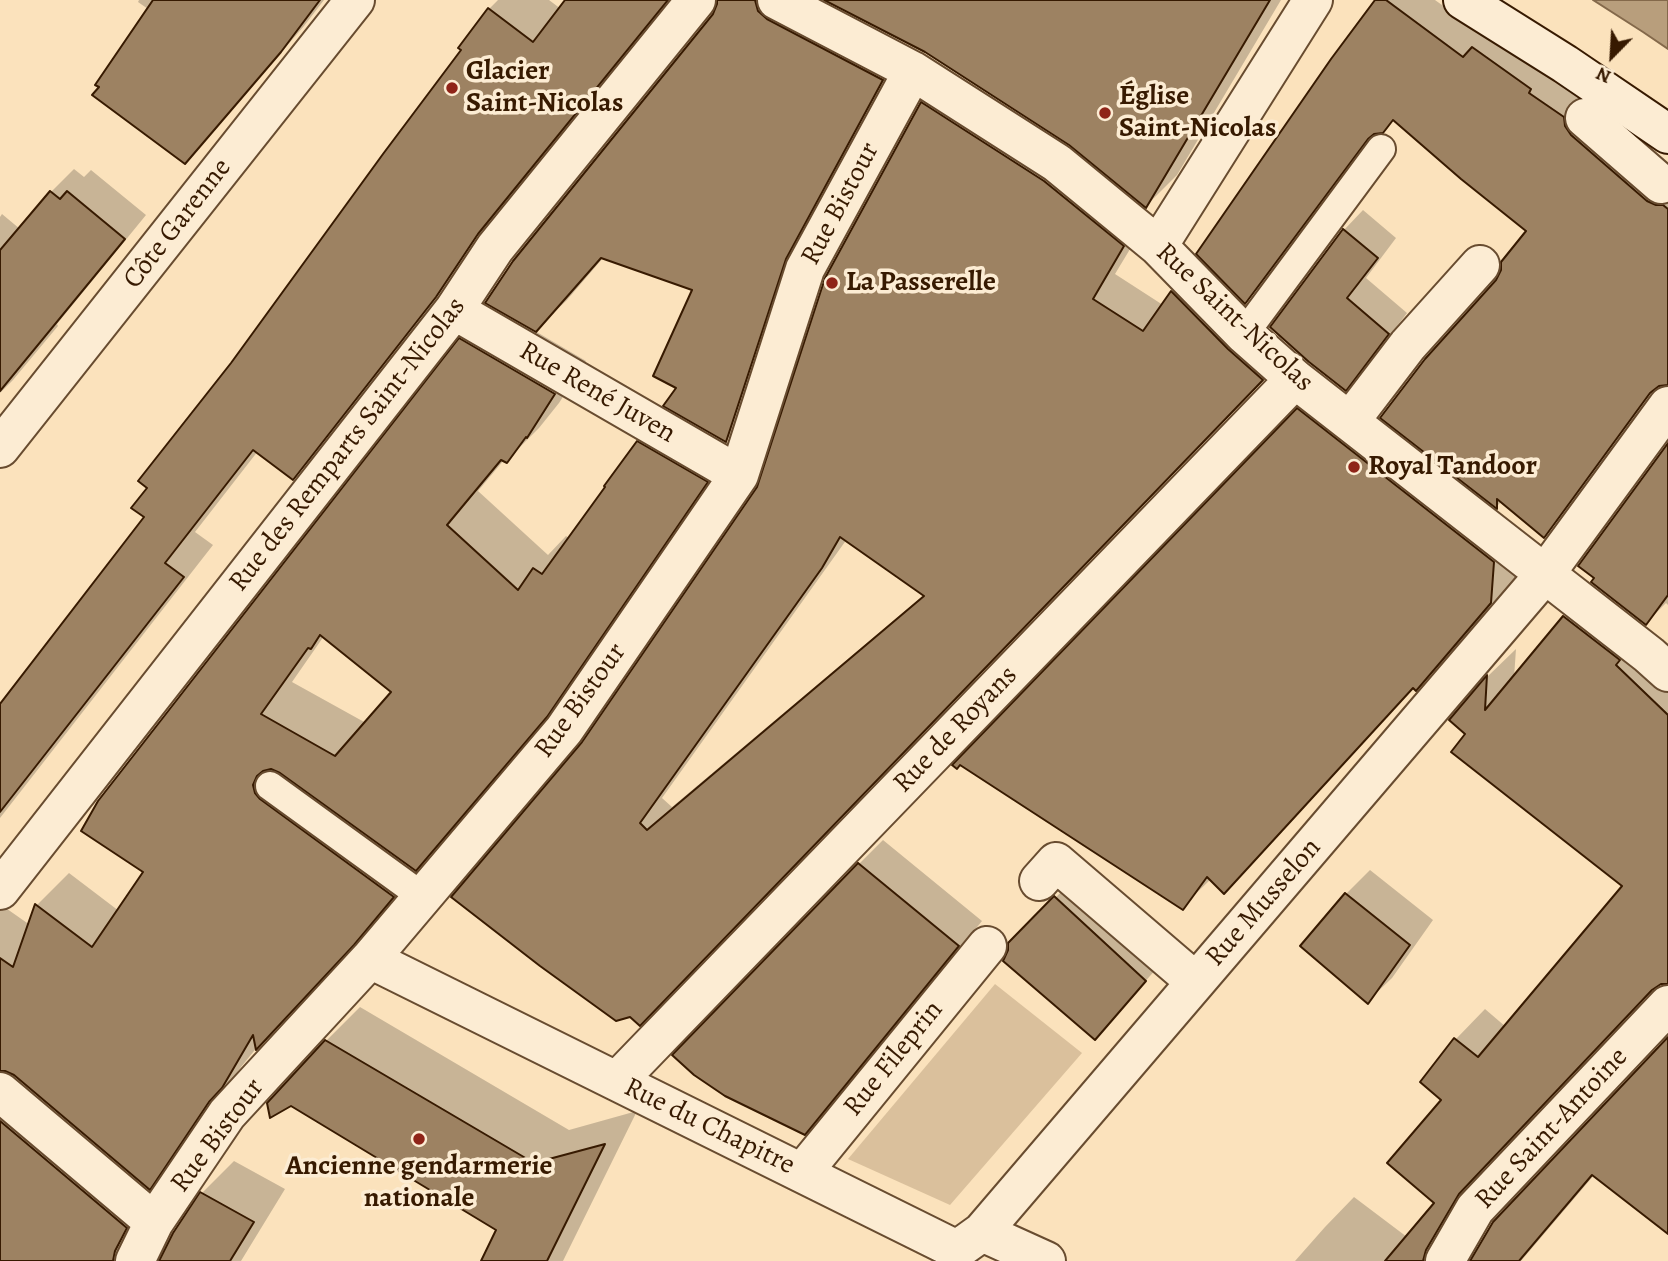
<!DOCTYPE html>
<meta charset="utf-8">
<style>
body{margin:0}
#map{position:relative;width:1668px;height:1261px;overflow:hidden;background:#fbe2bc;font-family:Alegreya,serif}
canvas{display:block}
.north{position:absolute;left:1577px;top:21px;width:70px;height:70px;-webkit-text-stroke:5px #fcecd3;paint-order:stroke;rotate:204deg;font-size:19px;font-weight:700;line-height:28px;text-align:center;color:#371a01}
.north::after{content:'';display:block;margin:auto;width:24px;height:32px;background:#371a01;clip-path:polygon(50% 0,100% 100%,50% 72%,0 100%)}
</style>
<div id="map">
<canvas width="1668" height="1261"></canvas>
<div class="north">N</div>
</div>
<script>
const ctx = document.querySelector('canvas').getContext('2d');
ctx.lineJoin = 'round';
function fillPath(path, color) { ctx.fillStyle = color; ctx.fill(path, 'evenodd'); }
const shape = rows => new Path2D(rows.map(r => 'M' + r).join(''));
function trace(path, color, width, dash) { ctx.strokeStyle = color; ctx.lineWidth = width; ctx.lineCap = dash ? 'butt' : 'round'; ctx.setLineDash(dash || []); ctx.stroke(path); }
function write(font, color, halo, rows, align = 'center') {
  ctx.font = font + ' Alegreya,serif'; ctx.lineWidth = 7; ctx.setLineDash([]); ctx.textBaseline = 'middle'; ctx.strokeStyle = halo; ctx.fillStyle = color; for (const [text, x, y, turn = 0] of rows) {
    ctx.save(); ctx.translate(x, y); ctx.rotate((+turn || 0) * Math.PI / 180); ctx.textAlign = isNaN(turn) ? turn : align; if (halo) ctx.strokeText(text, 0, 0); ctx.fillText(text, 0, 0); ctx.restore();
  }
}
fillPath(shape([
 [995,984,1082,1053,950,1205,848,1159]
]), '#dac09c');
const water = shape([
 [1593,0,1668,0,1668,49,1643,32,1593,0]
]);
fillPath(water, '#b89e7c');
trace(water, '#84694b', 2);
fillPath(shape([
 [139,0,324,0,304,26,207,139,185,162,148,9,138,2],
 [498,0,549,0,561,9,568,0,672,0,324,447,293,478,258,451,195,532,213,545,0,818,0,707,146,517,149,487,232,364,464,50,460,48,489,9],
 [721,0,818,0,912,49,757,410,725,441,739,449,579,682,448,837,423,862,425,864,386,910,288,1015,258,1046,241,1067,182,1155,149,1187,158,1195,157,1248,166,1250,202,1193,234,1161,285,1189,241,1261,0,1261,0,904,30,925,37,905,69,873,119,911,146,872,461,340,494,306,715,15],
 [603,258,694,289,679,388,672,409,639,443,570,539,566,536,548,555,478,491,504,460,506,461,539,428,559,403,586,361,535,331,567,300],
 [324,636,393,692,366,723,292,682],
 [828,0,1281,0,1177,175,1146,206,1070,143,926,51],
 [1377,0,1435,0,1485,36,1494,27,1584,95,1668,180,1668,383,1661,384,1565,514,1544,535,1502,501,1497,506,1498,281,1529,231,1394,119,1377,132,1266,281,1245,302],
 [946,79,1147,221,1115,274,1163,305,1172,292,1196,268,1286,355,664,999,583,744,759,488,922,103],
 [847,539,925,594,672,807,662,798],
 [74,169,84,177,91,170,146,215,57,324,58,326,13,380,0,393,0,217,2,214,20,229,51,192],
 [1363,210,1396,238,1366,278,1407,313,1365,369,1345,388,1344,230],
 [1326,382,1518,574,1444,661,1416,689,1414,687,1252,864,1211,879,1182,907,1298,410],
 [1668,446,1668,605,1666,603,1646,623],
 [1594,587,1648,630,1645,634,1668,657,1668,982,1661,983,1655,986,1488,1162,1455,1219,1465,1251,1475,1254,1668,1039,1668,1232,1595,1174,1521,1261,1295,1261,1325,1227,1354,1197,1407,1237,1436,1202,1444,1099,1423,1081,1456,1039,1485,1009,1506,1027,1624,885,1451,720,1488,676,1516,649,1514,678,1564,617],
 [883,840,982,921,829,1108,805,1133,859,864],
 [1370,870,1433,920,1392,978,1368,1001,1303,946,1346,894],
 [1067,886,1157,968,1106,1026,1010,944],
 [360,1007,569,1130,637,1111,563,1261,483,1261,498,1230,326,1041]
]), '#0003');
const building = shape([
 [153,0,320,0,281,52,185,164,92,95,99,87,95,85,153,0],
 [565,0,668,0,478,234,436,297,293,480,253,450,165,563,184,577,0,812,0,704,144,517,131,508,147,488,138,481,231,363,383,154,461,50,458,48,488,8,533,42,565,0],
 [717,0,755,0,758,11,767,19,883,80,786,259,726,442,663,406,676,388,653,376,692,290,601,258,536,332,485,303,513,261,713,14,717,4,717,0],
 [824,0,1270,0,1146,208,1069,145,925,52,824,0],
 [1375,0,1386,0,1463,57,1472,47,1531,89,1529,93,1564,117,1565,126,1571,135,1647,201,1656,205,1663,205,1668,209,1668,385,1659,386,1650,393,1544,538,1497,499,1497,509,1380,418,1425,359,1496,280,1501,270,1501,262,1526,231,1461,179,1393,120,1383,133,1374,134,1368,139,1245,304,1196,254,1331,59,1375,0],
 [921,102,1044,181,1124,246,1093,299,1143,331,1171,291,1228,349,1263,380,640,1026,630,1017,616,1021,540,966,451,897,582,742,757,487,825,278,921,102],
 [840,537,924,596,647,830,640,823,822,568,840,537],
 [50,191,60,199,67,191,125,239,0,391,0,250,50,191],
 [1343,229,1378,258,1347,298,1389,334,1346,391,1309,362,1270,327,1343,229],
 [459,338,555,394,527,438,526,437,507,463,501,460,447,525,518,590,533,568,542,574,605,487,604,486,637,441,708,482,547,717,416,871,280,773,271,769,263,771,257,776,253,785,255,793,260,799,394,897,354,945,256,1050,253,1035,222,1088,209,1102,150,1190,14,1075,5,1071,0,1071,0,958,13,967,35,904,92,947,143,872,81,831,98,801,459,338],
 [320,635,391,692,335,756,261,714,308,648,311,649,320,635],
 [1297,408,1494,562,1491,603,1416,691,1413,688,1224,894,1207,877,1183,910,960,765,957,769,952,765,1297,408],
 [1668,443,1668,595,1646,625,1591,582,1594,578,1578,566,1668,443],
 [1563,616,1620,660,1616,665,1668,715,1668,984,1661,984,1652,990,1459,1194,1426,1250,1423,1261,1385,1261,1434,1203,1387,1163,1441,1100,1420,1082,1454,1038,1478,1057,1622,886,1451,752,1465,734,1449,720,1487,675,1485,710,1563,616],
 [858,863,959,946,805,1135,725,1096,694,1075,672,1055,858,863],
 [1345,893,1410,945,1368,1004,1300,946,1345,893],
 [1054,896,1146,981,1095,1040,1003,961,1008,950,1008,943,1054,896],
 [1668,1037,1668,1234,1592,1175,1519,1261,1470,1261,1493,1222,1668,1037],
 [325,1040,534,1163,605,1144,547,1261,481,1261,496,1230,291,1106,270,1118,267,1103,325,1040],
 [0,1121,127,1228,115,1251,113,1261,0,1261,0,1121],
 [200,1192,254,1222,230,1261,159,1261,173,1233,200,1192]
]);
fillPath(building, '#9d8262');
trace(building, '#371a01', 2);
const lane = shape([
 [1244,334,1381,149],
 [270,786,423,897]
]);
const street = shape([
 [777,0,913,71,1057,163,1158,246,1244,334,1295,379,1649,655,1668,672],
 [1585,118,1661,184],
 [1158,246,1313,0],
 [454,310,739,475],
 [1350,421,1408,345,1480,265],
 [0,448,355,0],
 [1039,881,1056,862,1196,982],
 [0,890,454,310,495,248,696,0],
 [370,959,957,1250,982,1232,1545,574,1668,406],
 [617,1081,1295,379],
 [0,1092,154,1222],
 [802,1173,987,946],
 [982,1232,1046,1261],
 [135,1261,154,1222,227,1114,370,959,564,730,739,475,805,269,913,71],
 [1445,1261,1475,1209,1668,1005]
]);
const secondary = shape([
 [1463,0,1565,64,1668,134]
]);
trace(lane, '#684c30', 32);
trace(street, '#684c30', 42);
trace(secondary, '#371a01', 42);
trace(lane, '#fcecd3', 28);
trace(street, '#fcecd3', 38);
trace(secondary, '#fcecd3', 38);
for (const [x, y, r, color] of [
 [452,88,7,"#8f2418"],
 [1105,113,7,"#8f2418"],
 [832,283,7,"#8f2418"],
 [1354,467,7,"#8f2418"],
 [419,1139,7,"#8f2418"]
]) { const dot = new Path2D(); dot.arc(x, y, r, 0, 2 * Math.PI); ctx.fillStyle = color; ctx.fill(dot); trace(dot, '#fcecd3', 2.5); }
write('bold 28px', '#371a01', '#fcecd3', [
 ["Glacier",466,72],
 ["Saint-Nicolas",466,104],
 ["Église",1119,97],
 ["Saint-Nicolas",1119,129],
 ["La Passerelle",846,283],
 ["Royal Tandoor",1368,467],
 ["Ancienne gendarmerie",419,1167,"center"],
 ["nationale",419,1199,"center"]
], 'left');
write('28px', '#371a01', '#fcecd3', [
 ["Rue Bistour",841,204,-62],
 ["Côte Garenne",178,224,-52],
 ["Rue Saint-Nicolas",1234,318,43],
 ["Rue René Juven",597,393,30],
 ["Rue des Remparts Saint-Nicolas",348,445,-52],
 ["Rue Bistour",581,701,-54],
 ["Rue de Royans",956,730,-46],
 ["Rue Musselon",1264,903,-49],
 ["Rue Fileprin",894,1059,-51],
 ["Rue du Chapitre",709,1127,26],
 ["Rue Saint-Antoine",1552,1129,-47],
 ["Rue Bistour",218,1136,-53]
]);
</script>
